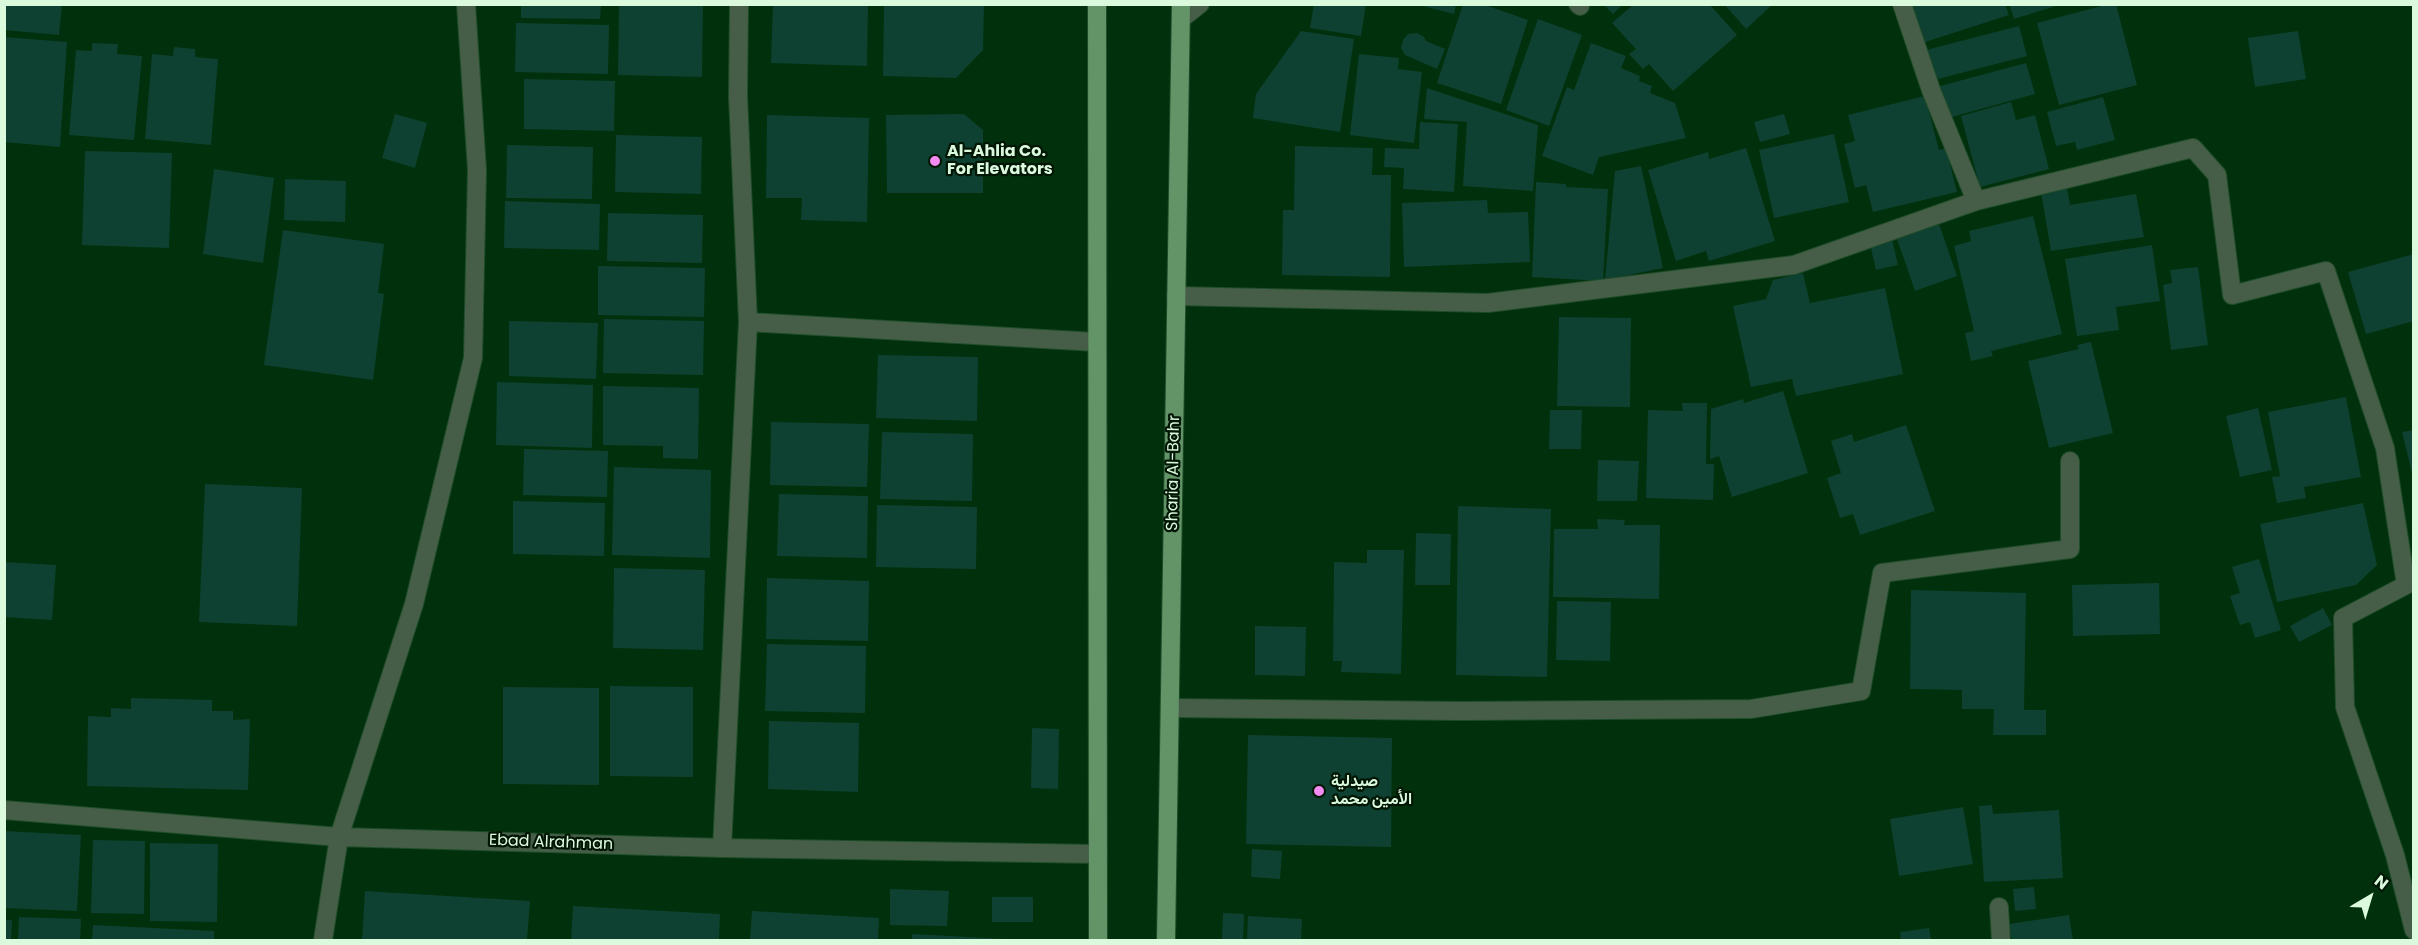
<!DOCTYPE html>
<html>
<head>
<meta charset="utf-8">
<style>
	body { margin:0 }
	#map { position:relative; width:2418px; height:945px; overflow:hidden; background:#00310c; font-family:Poppins,sans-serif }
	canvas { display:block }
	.frame { position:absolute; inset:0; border:6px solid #dbfadd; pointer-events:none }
	.north { position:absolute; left:2340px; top:867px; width:60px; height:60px; -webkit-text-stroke:4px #001503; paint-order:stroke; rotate:38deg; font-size:16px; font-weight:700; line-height:24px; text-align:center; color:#dbfadd }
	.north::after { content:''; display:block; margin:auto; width:21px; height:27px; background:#dbfadd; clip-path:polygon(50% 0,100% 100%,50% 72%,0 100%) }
</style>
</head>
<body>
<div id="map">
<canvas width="2418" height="945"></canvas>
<div class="frame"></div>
<div class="north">N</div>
</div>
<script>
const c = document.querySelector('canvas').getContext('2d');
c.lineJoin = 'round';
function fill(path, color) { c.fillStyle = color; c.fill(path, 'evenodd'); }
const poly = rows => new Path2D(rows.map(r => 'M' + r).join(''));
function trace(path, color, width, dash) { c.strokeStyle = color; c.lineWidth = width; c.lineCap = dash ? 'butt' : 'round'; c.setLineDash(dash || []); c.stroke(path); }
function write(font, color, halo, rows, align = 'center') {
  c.font = font + ' Poppins,Vazirmatn,sans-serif'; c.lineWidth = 4.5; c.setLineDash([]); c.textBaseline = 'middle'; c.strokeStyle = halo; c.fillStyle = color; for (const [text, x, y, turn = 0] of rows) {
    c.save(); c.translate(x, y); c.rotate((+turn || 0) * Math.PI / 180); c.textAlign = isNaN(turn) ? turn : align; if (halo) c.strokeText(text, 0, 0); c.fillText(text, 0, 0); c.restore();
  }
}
fill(poly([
	[4,4,62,4,59,35,4,30],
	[521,4,601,4,600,19,521,18],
	[619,4,703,4,702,77,618,75],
	[773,4,868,4,867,66,771,63],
	[884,4,984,4,983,50,956,78,883,76],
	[1314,4,1366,4,1361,36,1310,28],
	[1415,4,1456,4,1454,14],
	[1463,4,1482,4,1528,20,1501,104,1437,83],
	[1603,4,1623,4,1613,14],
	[1724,4,1773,4,1746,29],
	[1909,4,2005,4,2009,15,1922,43],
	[2009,4,2059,4,2059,5,2014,19],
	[2109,4,2116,4,2137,85,2059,105,2037,23],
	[1633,5,1710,5,1737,35,1673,91,1649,64,1643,69,1629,54,1636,49,1612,23],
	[1538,19,1582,35,1549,126,1506,110],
	[516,23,609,25,608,74,515,72],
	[2019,26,2027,56,1934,80,1926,50],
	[1301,31,1354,39,1340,132,1253,118,1256,94],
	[2298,31,2306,79,2255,87,2248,38],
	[1417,33,1424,37,1426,41,1445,49,1437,69,1405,55,1401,48,1403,40,1408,34],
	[4,37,67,42,60,147,4,142],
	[92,43,118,44,117,54,142,56,134,140,69,135,76,50,92,51],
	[1591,43,1626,56,1621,68,1640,76,1639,81,1652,86,1650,93,1675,103,1686,138,1599,157,1593,175,1542,156,1567,87,1574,90],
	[174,47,195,49,195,57,218,59,211,145,145,139,152,54,173,56],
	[1359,54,1399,58,1398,69,1422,72,1414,143,1350,135],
	[2026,63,2035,94,1948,118,1940,86],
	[524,79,615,81,614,131,524,129],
	[1427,88,1538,125,1533,191,1463,186,1467,122,1424,119],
	[1925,96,1939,150,1946,148,1957,192,1873,212,1866,185,1855,188,1844,144,1855,141,1848,115],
	[2103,97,2115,140,2077,150,2075,142,2056,146,2047,112],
	[2011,102,2016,120,2035,115,2049,169,1980,187,1961,116],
	[395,114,427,123,415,168,382,158],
	[964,114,983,130,983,193,887,193,886,115],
	[1784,114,1790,134,1760,142,1754,122],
	[767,115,869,118,867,222,801,220,802,198,766,198],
	[1420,122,1458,124,1454,192,1403,189,1404,168,1384,167,1385,148,1419,149],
	[1834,134,1849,202,1774,218,1759,150],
	[616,135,702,137,701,194,615,192],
	[507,145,593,147,592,199,506,198],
	[1295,146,1373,148,1372,175,1391,175,1390,277,1282,275,1283,210,1294,210],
	[1746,148,1775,241,1709,261,1706,251,1676,261,1648,170,1708,152,1709,159],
	[85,151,172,153,169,248,82,245],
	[1641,166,1663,268,1605,280,1615,171],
	[214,169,274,178,263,263,203,254],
	[285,179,346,181,345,222,284,220],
	[1536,182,1566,184,1566,187,1608,189,1603,281,1532,277],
	[2067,188,2070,205,2136,194,2144,237,2051,251,2041,192],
	[1487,200,1488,213,1528,212,1530,262,1404,267,1402,203],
	[505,201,600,204,599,250,504,248],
	[608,213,703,215,702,263,607,261],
	[2033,216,2062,334,1991,351,1993,356,1971,361,1965,333,1974,331,1954,246,1971,241,1969,231],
	[1939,224,1957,276,1915,291,1897,239],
	[283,230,384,244,378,293,384,294,373,380,264,365],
	[1892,239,1898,265,1876,270,1870,244],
	[2152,245,2160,301,2116,307,2119,330,2077,336,2065,259],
	[2414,254,2414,321,2366,334,2348,272],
	[598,266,705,268,704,317,598,315],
	[2198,267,2208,345,2171,350,2163,285,2172,283,2170,270],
	[1803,273,1810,303,1885,288,1903,374,1796,396,1792,379,1751,387,1733,306,1766,299,1773,280],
	[1559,317,1631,318,1630,407,1557,406],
	[604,319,704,321,703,375,603,373],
	[509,321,598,323,596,379,509,376],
	[2091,342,2113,433,2049,448,2028,361,2079,349,2077,345],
	[878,355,978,357,977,421,876,418],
	[497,382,593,385,592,448,496,445],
	[603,386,699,388,698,459,663,458,663,446,603,445],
	[1783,391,1808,473,1732,497,1719,456,1710,459,1711,409,1743,399,1744,403],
	[2346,397,2361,477,2304,487,2306,498,2277,503,2272,477,2280,476,2268,412],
	[1682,403,1707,403,1706,464,1714,464,1713,500,1646,498,1648,410,1683,411],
	[2258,408,2272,470,2240,477,2226,416],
	[1550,410,1582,410,1581,449,1549,449],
	[771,422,869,424,867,487,770,485],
	[1906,425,1935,511,1860,535,1853,514,1840,518,1827,478,1841,473,1831,441,1852,434,1854,442],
	[2414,430,2414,477,2413,477,2402,432],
	[882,432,973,434,972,501,880,499],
	[524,449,608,451,607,497,523,495],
	[1598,460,1639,461,1637,501,1597,501],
	[614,467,711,470,710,558,612,555],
	[205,484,302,488,297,626,199,622],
	[779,494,868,496,867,558,777,556],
	[513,501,605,503,604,556,513,554],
	[2363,503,2377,565,2356,585,2277,602,2260,524],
	[877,505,977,507,976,569,876,567],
	[1458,506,1551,509,1547,677,1456,675],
	[1597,519,1625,520,1624,525,1660,525,1659,599,1553,597,1554,529,1598,529],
	[1416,533,1451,534,1450,585,1415,585],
	[1367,550,1404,550,1401,674,1341,672,1342,661,1333,661,1334,562,1367,563],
	[2259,559,2281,630,2255,638,2250,622,2240,625,2230,596,2240,593,2232,567],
	[4,562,56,565,52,620,4,617],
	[614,568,705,570,703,650,613,648],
	[767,578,869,581,868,641,766,639],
	[2159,583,2160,634,2073,636,2072,585],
	[1911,590,2026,593,2024,710,2046,710,2046,735,1993,735,1994,709,1962,709,1962,690,1910,689],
	[1557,601,1611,602,1610,661,1556,660],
	[2323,608,2332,625,2299,642,2290,626],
	[1255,626,1306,627,1305,676,1255,675],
	[767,644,866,646,865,713,765,711],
	[610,686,693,687,693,777,610,776],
	[503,687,599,688,599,785,503,784],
	[131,698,212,700,212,711,233,711,233,720,250,719,248,790,87,786,88,716,111,717,111,708,131,709],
	[769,721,859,723,858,792,768,789],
	[1032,728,1059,729,1058,789,1031,788],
	[1248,735,1392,738,1391,847,1246,844],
	[1992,805,1993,814,2059,810,2063,878,1984,882,1979,806],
	[1963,807,1973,864,1899,876,1890,819],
	[4,831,81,835,77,911,4,908],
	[93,840,145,841,144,914,91,913],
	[150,843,218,844,217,922,150,921],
	[1252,849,1282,851,1280,879,1251,877],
	[2034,887,2036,909,2015,911,2013,889],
	[890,889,949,891,947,926,890,925],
	[365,891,530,901,527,940,362,940],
	[992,897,1033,897,1033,922,992,922],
	[573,906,720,914,719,940,571,940],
	[752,911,879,918,878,940,750,940],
	[1223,913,1244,914,1243,940,1222,940],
	[2069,915,2073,940,2012,940,2009,924],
	[1248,916,1302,919,1301,940,1247,940],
	[19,917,81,919,80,940,18,940],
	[5,920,12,920,11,940,5,940],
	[93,925,214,931,214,940,92,940],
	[1929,928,1931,940,1901,940,1900,932],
	[912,934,1006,939,1006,940,912,940]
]), '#0e4131');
const minor = poly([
	[1578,4,1580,6],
	[1902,4,1931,90,1976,201],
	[1181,19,1200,4],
	[1176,296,1488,303,1794,265,1976,201,2193,148,2217,175,2232,295,2326,271,2385,448,2406,585,2343,618,2345,707,2395,855,2414,930],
	[748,322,1096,342],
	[1170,708,1460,711,1751,709,1861,691,1882,573,2070,549,2070,461],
	[4,810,339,837,722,848,1098,854],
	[722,848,748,322,738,96,739,4],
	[1999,907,2001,940],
	[323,940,339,837,414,604,473,358,477,170,466,4]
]);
const major = poly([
	[1097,4,1098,940],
	[1166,940,1181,4]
]);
trace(minor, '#1f4d29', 20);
trace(major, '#1f4d29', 20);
trace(minor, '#465e48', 18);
trace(major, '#629468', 18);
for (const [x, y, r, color] of [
	[935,161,6,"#f38af2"],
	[1319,791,6,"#f38af2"]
]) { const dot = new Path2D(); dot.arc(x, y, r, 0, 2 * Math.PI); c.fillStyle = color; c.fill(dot); trace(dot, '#001503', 2); }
write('bold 16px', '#dbfadd', '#001503', [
	["Al-Ahlia Co.",947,152],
	["For Elevators",947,170],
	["صيدلية",1331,782],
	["الأمين محمد",1331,800]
], 'left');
write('16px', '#dbfadd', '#001503', [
	["Sharia Al-Bahr",1174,473,-89],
	["Ebad Alrahman",551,843,2]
]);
</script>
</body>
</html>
